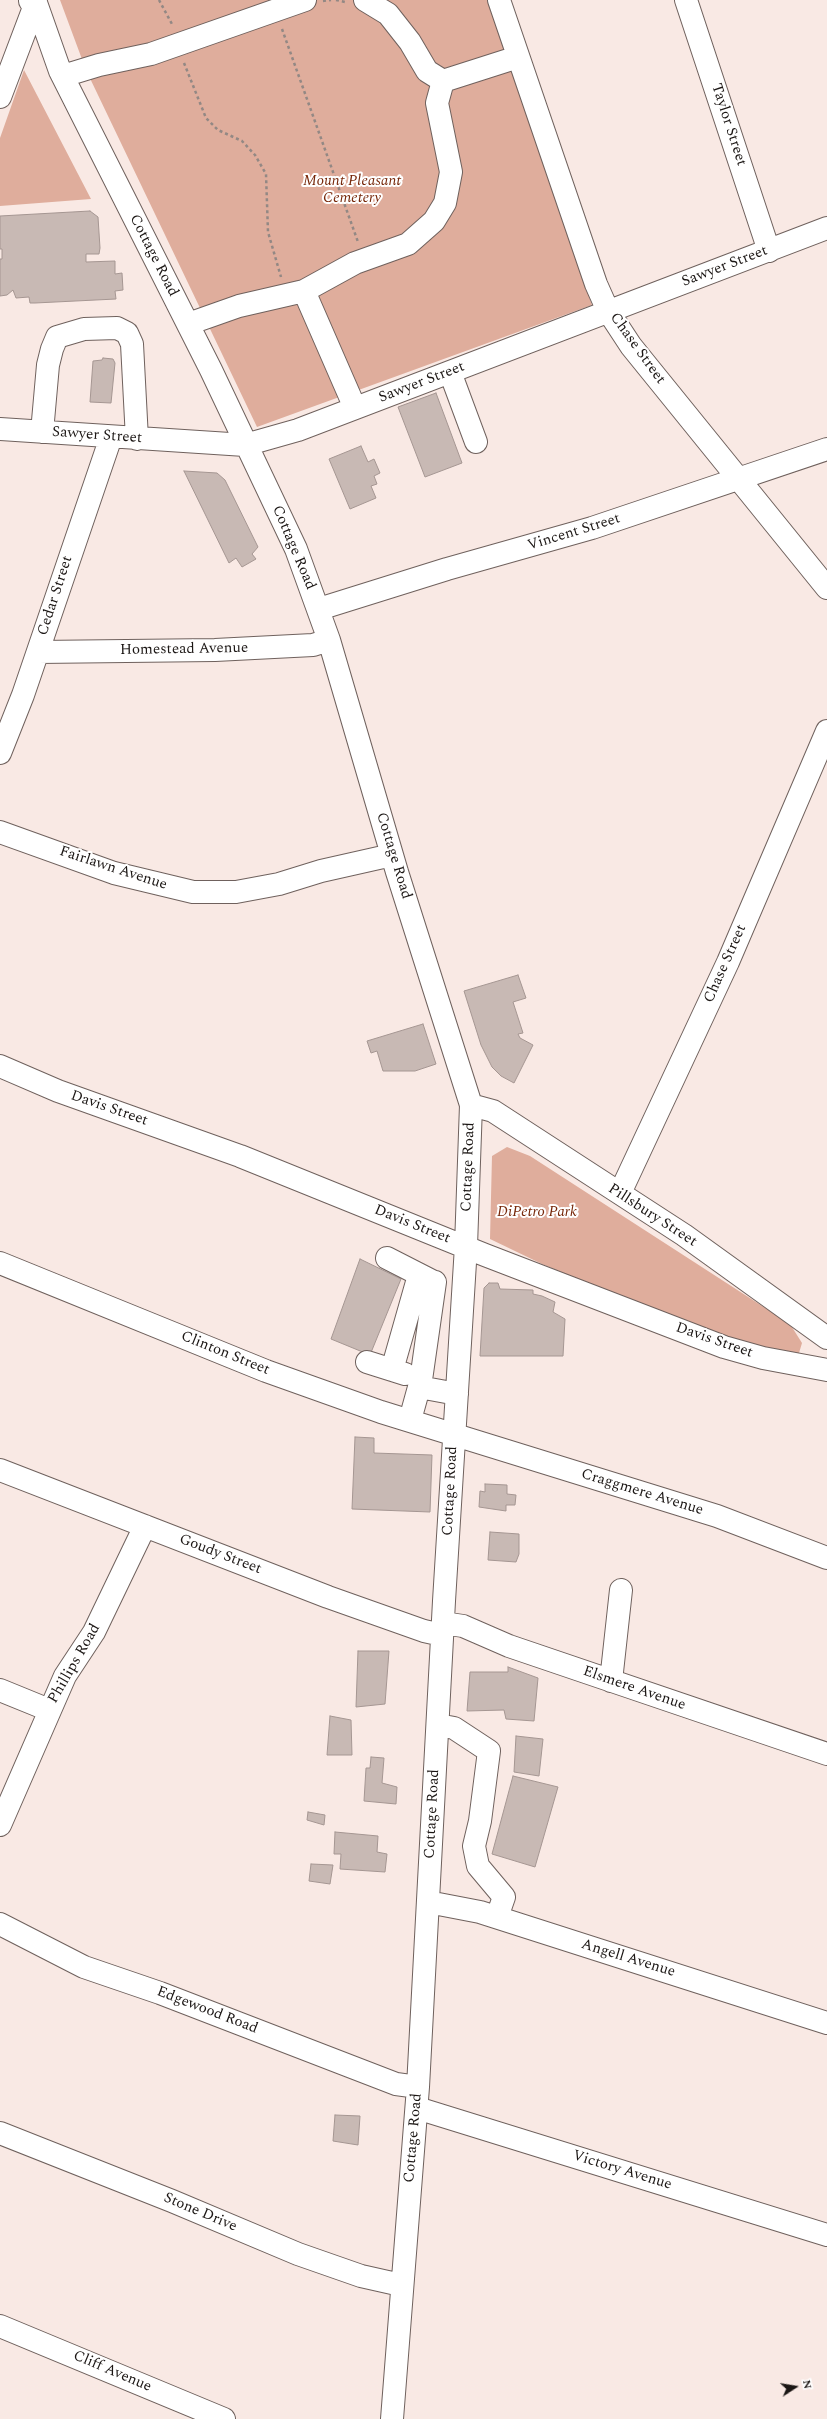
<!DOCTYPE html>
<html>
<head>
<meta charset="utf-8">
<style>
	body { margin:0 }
	#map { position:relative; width:827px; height:2419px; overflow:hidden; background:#f9e9e4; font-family:Spectral,serif }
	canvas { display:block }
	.north { position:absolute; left:775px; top:2367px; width:40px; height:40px; -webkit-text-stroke:3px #fff; paint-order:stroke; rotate:78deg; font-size:11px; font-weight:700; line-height:16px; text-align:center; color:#1b1614 }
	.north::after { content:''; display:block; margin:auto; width:14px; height:18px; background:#1b1614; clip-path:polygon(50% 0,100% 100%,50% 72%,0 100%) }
</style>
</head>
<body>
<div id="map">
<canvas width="827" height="2419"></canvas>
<div class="north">N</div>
</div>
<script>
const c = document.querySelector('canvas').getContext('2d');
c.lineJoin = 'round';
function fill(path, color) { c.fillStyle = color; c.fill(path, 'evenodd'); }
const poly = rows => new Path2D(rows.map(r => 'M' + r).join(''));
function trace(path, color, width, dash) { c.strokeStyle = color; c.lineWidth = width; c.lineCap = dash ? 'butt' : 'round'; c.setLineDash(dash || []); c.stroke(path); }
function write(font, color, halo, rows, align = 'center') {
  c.font = font + ' Spectral,serif'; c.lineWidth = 4; c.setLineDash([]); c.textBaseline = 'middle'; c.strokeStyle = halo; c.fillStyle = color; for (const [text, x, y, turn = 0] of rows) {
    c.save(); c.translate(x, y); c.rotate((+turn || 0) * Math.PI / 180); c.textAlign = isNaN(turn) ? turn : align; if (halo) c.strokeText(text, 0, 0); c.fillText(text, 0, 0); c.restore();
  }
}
fill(poly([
	[60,0,487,0,592,305,257,427,86,70],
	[24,70,91,199,0,206,0,138],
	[507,1147,530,1156,790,1324,802,1343,799,1353,780,1354,721,1339,542,1264,490,1239,492,1156]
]), '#dfad9c');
const building = poly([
	[90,211,98,217,100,248,99,254,86,254,86,262,115,261,115,274,122,273,123,290,115,291,116,299,35,303,30,303,29,297,16,298,13,290,7,295,0,296,0,259,2,259,2,249,0,249,0,216,90,211],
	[103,358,113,359,115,363,111,403,90,402,93,361,102,360,103,358],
	[436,393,462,463,425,477,398,407,436,393],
	[361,446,368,462,374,459,380,473,374,476,377,484,371,486,376,498,350,509,329,459,361,446],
	[184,471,217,473,225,480,258,547,252,554,256,559,242,567,236,558,229,563,184,471],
	[518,975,526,998,513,1002,523,1033,518,1034,520,1038,533,1045,514,1083,501,1076,492,1067,481,1045,464,991,518,975],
	[423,1024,436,1064,415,1071,383,1071,377,1051,371,1053,367,1041,423,1024],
	[360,1259,401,1279,370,1355,331,1339,360,1259],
	[489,1283,498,1283,500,1289,533,1290,533,1294,542,1296,555,1302,553,1312,565,1319,563,1356,480,1356,484,1288,489,1283],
	[355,1437,374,1438,374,1453,432,1455,430,1512,352,1509,355,1437],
	[485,1484,507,1485,507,1494,516,1495,515,1505,506,1505,506,1511,479,1507,480,1491,485,1492,485,1484],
	[490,1532,519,1534,519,1554,516,1562,488,1560,490,1532],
	[358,1651,389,1651,385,1704,356,1707,358,1651],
	[508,1667,538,1678,534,1721,506,1719,504,1710,467,1711,470,1672,508,1672,508,1667],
	[330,1716,351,1720,352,1755,327,1755,330,1716],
	[516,1736,543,1739,539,1776,514,1772,516,1736],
	[371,1757,384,1758,382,1783,397,1787,396,1804,364,1801,366,1768,370,1768,371,1757],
	[513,1776,558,1787,535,1867,492,1854,513,1776],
	[308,1812,325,1815,324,1825,307,1820,308,1812],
	[335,1832,378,1836,377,1852,387,1854,385,1872,340,1869,341,1854,334,1854,335,1832],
	[311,1864,333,1865,330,1884,309,1881,311,1864],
	[335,2115,360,2116,358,2145,333,2141,335,2115]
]);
fill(building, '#c8b9b4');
trace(building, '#a59692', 1);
const minor = poly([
	[35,0,60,71,211,370,296,549,329,640,397,872,471,1105,466,1246,444,1601,418,2087,392,2419],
	[365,0,388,14,410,42,427,71,443,81,518,57],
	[499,0,596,284,608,311,631,346,827,588],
	[686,0,769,251],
	[63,76,99,65,151,54,305,0],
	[0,97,36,2,30,1],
	[188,324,239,306,304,291],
	[450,372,476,442],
	[355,408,304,291,355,263,408,244,434,221,445,203,451,172,437,103,443,81],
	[0,429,245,445,298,430,827,228],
	[42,432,48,365,52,349,57,337,84,329,117,328,127,333,132,344,137,439],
	[319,609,447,569,592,528,827,449],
	[38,652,215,650,313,645,329,640],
	[0,753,23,695,111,437],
	[0,832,114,873,193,892,236,892,279,884,321,871,392,855],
	[0,1066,58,1091,240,1156,485,1255,724,1347,763,1358,827,1370],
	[471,1105,493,1111,684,1235,827,1338],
	[620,1193,728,962,827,731],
	[387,1258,432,1281],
	[0,1263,266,1371,381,1412,717,1516,827,1558],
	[367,1362,405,1374],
	[392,1370,419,1275],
	[419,1387,457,1394],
	[410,1420,421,1380,435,1282],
	[0,1470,328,1597,424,1631,442,1635],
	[443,1623,463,1626,509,1646,827,1754],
	[611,1681,621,1590],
	[0,1690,49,1710],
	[438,1725,454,1728,489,1751,480,1821,474,1846,478,1866,504,1897,497,1917],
	[0,1825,65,1676,94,1632,145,1526],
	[428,1902,480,1912,827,2023],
	[0,1924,84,1967,160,1993,396,2084,418,2087],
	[417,2108,827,2235],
	[0,2133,172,2201,298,2254,361,2276,401,2285],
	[0,2326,224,2419]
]);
trace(minor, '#6f615d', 24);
trace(poly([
	[159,0,173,26],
	[336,0,345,2],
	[323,1,331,0],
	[282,29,358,242],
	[184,63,206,118,218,130,242,141,255,155,266,174,268,232,281,277]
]), '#938884', 2.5, [3, 3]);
trace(minor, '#fff', 22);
write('15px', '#1b1614', '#fff', [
	["Taylor Street",728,125,72],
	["Cottage Road",153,256,63],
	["Sawyer Street",725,267,-21],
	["Chase Street",637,349,54],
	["Sawyer Street",422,383,-21],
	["Sawyer Street",97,436,4],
	["Vincent Street",574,533,-17],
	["Cottage Road",293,548,67],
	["Cedar Street",56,596,-72],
	["Homestead Avenue",184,650,-1],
	["Cottage Road",393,856,73],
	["Fairlawn Avenue",113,869,18],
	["Chase Street",726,964,-66],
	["Davis Street",109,1109,19],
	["Cottage Road",469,1167,-88],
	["Pillsbury Street",652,1216,33],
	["Davis Street",412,1225,22],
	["Davis Street",714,1341,19],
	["Clinton Street",225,1354,22],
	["Cottage Road",451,1491,-87],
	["Craggmere Avenue",642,1493,17],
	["Goudy Street",220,1555,21],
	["Phillips Road",75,1664,-60],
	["Elsmere Avenue",634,1689,19],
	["Cottage Road",433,1814,-87],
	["Angell Avenue",628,1959,17],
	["Edgewood Road",207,2011,21],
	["Cottage Road",414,2138,-85],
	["Victory Avenue",622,2171,17],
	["Stone Drive",200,2213,23],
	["Cliff Avenue",112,2372,23]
]);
write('italic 15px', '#762709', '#fff', [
	["Mount Pleasant",352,182],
	["Cemetery",352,199],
	["DiPetro Park",537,1213]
]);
</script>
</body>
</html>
